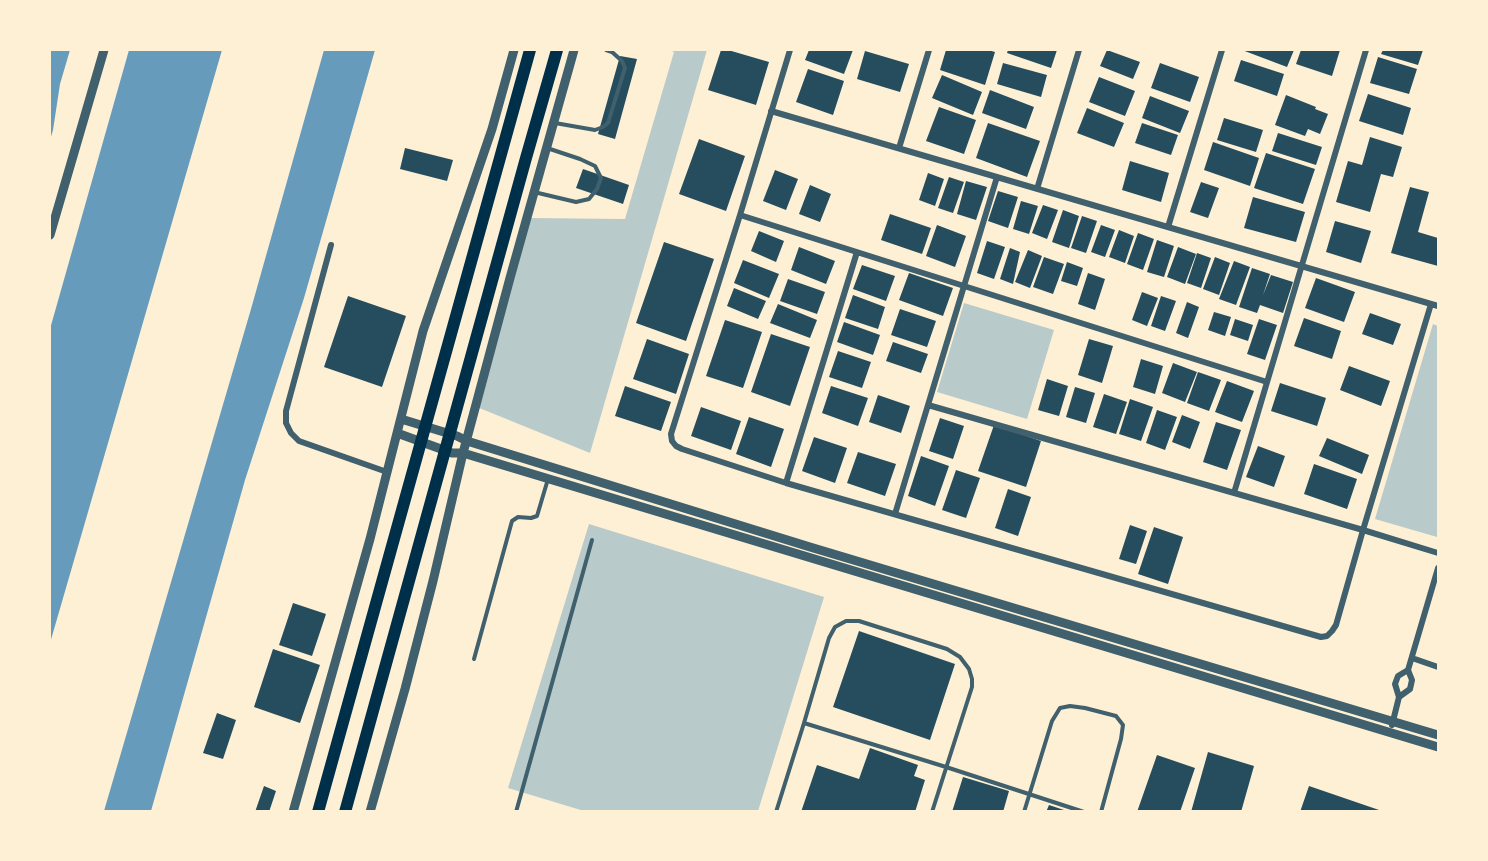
<!DOCTYPE html>
<html>
<head>
<meta charset="utf-8">
<style>
	body { margin:0 }
	#map { position:relative; width:1488px; height:861px; overflow:hidden; background:#fdf0d5; font-family:"Varela Round",sans-serif }
	canvas { display:block }
	.frame { position:absolute; inset:0; border:51px solid #fdf0d5; pointer-events:none }
</style>
</head>
<body>
<div id="map">
<canvas width="1488" height="861"></canvas>
<div class="frame"></div>
</div>
<script>
const c = document.querySelector('canvas').getContext('2d');
c.lineJoin = 'round';
function fill(path, color) { c.fillStyle = color; c.fill(path, 'evenodd'); }
const poly = rows => new Path2D(rows.map(r => 'M' + r).join(''));
function trace(path, color, width, dash) { c.strokeStyle = color; c.lineWidth = width; c.lineCap = dash ? 'butt' : 'round'; c.setLineDash(dash || []); c.stroke(path); }
fill(poly([
	[669,50,707,50,590,453,472,405,528,218,625,219,674,52],
	[964,303,1054,330,1027,419,937,392],
	[1433,324,1438,326,1438,531,1437,537,1375,519],
	[589,524,824,597,758,811,584,811,508,788]
]), '#b9caca');
fill(poly([
	[50,50,70,50,60,84,53,130,50,140],
	[129,50,222,50,50,643,50,329],
	[324,50,375,50,304,298,245,480,151,811,104,811,251,309]
]), '#669bbc');
fill(poly([
	[721,50,728,50,769,62,756,105,708,90],
	[809,50,853,50,844,74,805,60],
	[946,50,988,50,995,52,985,85,940,70],
	[1008,50,1057,50,1051,68,1007,53],
	[1107,50,1140,62,1133,79,1100,66],
	[1242,50,1294,50,1287,67],
	[1301,50,1340,50,1332,76,1296,64],
	[1383,50,1423,50,1418,65,1381,54],
	[865,51,909,64,900,92,857,79],
	[620,56,637,59,615,139,598,134],
	[1378,57,1417,69,1409,94,1370,83],
	[1241,60,1284,74,1277,96,1234,81],
	[1003,63,1047,75,1041,97,997,84],
	[1160,63,1199,77,1190,102,1151,88],
	[808,69,844,81,833,115,796,102],
	[942,75,982,92,973,115,932,98],
	[1099,77,1135,91,1125,116,1089,102],
	[990,90,1034,107,1026,129,982,113],
	[1368,94,1411,108,1403,135,1359,121],
	[1286,95,1316,107,1315,109,1328,114,1320,134,1308,129,1305,136,1275,125],
	[1150,96,1189,111,1180,133,1142,118],
	[939,107,976,120,964,154,926,141],
	[1087,108,1124,123,1114,147,1077,133],
	[1224,118,1263,130,1256,152,1217,140],
	[988,123,1040,141,1027,177,976,158],
	[1142,123,1178,135,1171,155,1135,143],
	[1278,133,1322,147,1316,165,1272,151],
	[1370,137,1402,147,1393,177,1381,174,1370,212,1336,202,1348,161,1362,165],
	[699,139,745,156,726,211,679,194],
	[1213,142,1259,158,1250,186,1204,170],
	[405,148,453,160,447,181,400,169],
	[1266,153,1315,169,1303,204,1254,188],
	[1130,161,1169,173,1161,202,1122,190],
	[583,169,629,185,623,204,576,188],
	[775,170,798,179,786,210,763,201],
	[928,173,944,179,935,206,919,200],
	[949,177,964,182,953,213,938,208],
	[966,181,987,187,976,220,957,214],
	[1201,182,1219,188,1208,218,1190,212],
	[810,185,831,194,820,222,799,214],
	[1410,187,1429,192,1418,232,1438,238,1438,266,1391,253],
	[998,191,1018,197,1008,228,988,221],
	[1253,197,1305,212,1296,242,1244,228],
	[1021,201,1038,206,1029,234,1013,229],
	[1043,205,1058,210,1047,239,1032,233],
	[1063,210,1079,216,1069,248,1052,242],
	[890,214,931,228,922,254,881,240],
	[1082,216,1097,221,1086,253,1071,248],
	[1335,221,1371,231,1361,263,1326,252],
	[937,225,966,236,955,267,926,256],
	[1101,225,1115,230,1105,257,1091,252],
	[1119,230,1134,236,1125,263,1109,257],
	[759,231,784,241,776,262,751,251],
	[1138,233,1154,239,1143,270,1127,264],
	[1157,240,1174,246,1164,277,1147,272],
	[987,241,1005,247,994,279,977,273],
	[664,242,714,259,686,341,636,323],
	[799,247,835,261,826,284,791,270],
	[1178,247,1196,254,1185,284,1167,277],
	[1010,248,1020,252,1013,284,1000,279],
	[1028,250,1042,256,1030,288,1015,282],
	[1197,253,1211,258,1201,288,1187,283],
	[1044,257,1064,264,1053,294,1033,287],
	[1215,257,1230,263,1219,295,1203,289],
	[743,260,779,274,769,298,734,283],
	[1234,261,1250,267,1236,305,1219,299],
	[1067,262,1083,268,1077,286,1061,281],
	[862,265,895,276,886,301,853,289],
	[1252,268,1270,274,1263,295,1271,275,1293,282,1283,313,1260,305,1257,313,1239,307],
	[909,273,953,288,943,316,899,300],
	[1088,273,1105,279,1095,310,1078,304],
	[1316,278,1355,292,1344,322,1305,308],
	[788,279,825,292,817,314,780,301],
	[734,288,766,301,758,319,727,306],
	[1142,292,1158,298,1147,326,1132,320],
	[853,295,885,307,878,329,845,318],
	[348,296,406,316,382,387,324,367],
	[1161,296,1176,301,1165,331,1151,326],
	[1187,302,1199,307,1188,338,1176,333],
	[778,304,817,320,810,338,770,323],
	[900,309,936,321,927,347,891,335],
	[1214,312,1231,317,1225,336,1208,330],
	[1370,313,1401,324,1393,345,1362,334],
	[1304,318,1341,331,1332,359,1294,346],
	[1235,319,1253,325,1248,341,1230,335],
	[1259,319,1277,325,1265,360,1247,354],
	[725,320,762,332,743,388,706,376],
	[844,322,880,335,873,355,837,342],
	[771,334,810,347,790,406,751,392],
	[647,339,689,354,676,394,633,379],
	[1089,339,1113,346,1102,383,1078,375],
	[893,342,928,354,921,373,886,361],
	[838,351,871,362,862,388,829,377],
	[1141,359,1163,366,1155,394,1133,387],
	[1173,363,1197,372,1185,402,1162,393],
	[1349,366,1390,381,1381,406,1340,390],
	[1198,372,1221,380,1209,411,1187,403],
	[1047,379,1068,386,1059,416,1038,410],
	[1227,381,1254,391,1242,422,1215,412],
	[1280,383,1326,398,1317,426,1271,411],
	[625,386,671,402,661,431,615,416],
	[831,386,868,398,858,426,822,413],
	[1075,387,1095,393,1086,423,1066,417],
	[1104,394,1127,402,1116,434,1093,427],
	[878,395,910,406,901,433,869,422],
	[1130,399,1153,407,1141,441,1119,434],
	[701,407,741,421,731,450,691,436],
	[1157,410,1177,417,1165,450,1146,443],
	[1182,415,1200,422,1190,449,1172,442],
	[749,417,784,429,771,467,736,454],
	[940,418,964,426,953,459,929,451],
	[1216,422,1241,430,1227,470,1203,462],
	[994,425,1041,441,1026,487,978,471],
	[814,437,847,448,835,483,802,471],
	[1327,438,1369,455,1362,474,1319,456],
	[1258,446,1285,456,1274,487,1246,477],
	[858,452,896,464,885,496,847,483],
	[921,456,949,466,935,506,908,496],
	[1314,464,1357,479,1347,509,1304,494],
	[956,470,980,478,966,518,942,510],
	[1008,489,1031,497,1018,536,995,528],
	[1130,525,1147,531,1136,564,1119,559],
	[1154,527,1183,537,1168,584,1138,574],
	[293,603,326,614,312,656,279,645],
	[859,631,955,664,930,740,833,707],
	[273,649,320,665,300,723,254,707],
	[217,713,236,720,223,759,203,753],
	[870,748,918,765,914,776,925,780,915,812,801,812,817,765,859,779],
	[1208,752,1254,766,1241,812,1191,812],
	[1157,755,1195,768,1180,812,1137,812],
	[963,777,1009,791,1003,812,952,812],
	[264,786,276,791,269,812,255,812],
	[1309,786,1382,811,1382,812,1300,812],
	[1049,805,1067,811,1067,812,1046,812]
]), '#264d5e');
trace(poly([
	[555,123,595,130,603,127,608,123,625,68,622,61,612,52,606,50],
	[534,192,576,202,589,199,597,189,601,178,595,166,580,159,547,148],
	[474,659,512,521,518,517,531,518,537,516,548,479],
	[804,723,829,638,835,627,846,621,859,621,947,649,960,657,969,669,972,679,972,687,932,812],
	[516,812,592,540],
	[776,812,804,723,946,767,1084,812],
	[1024,812,1052,721,1060,708,1070,706,1085,708,1116,716,1123,725,1121,739,1101,812]
]), '#3f606c', 4);
trace(poly([
	[790,50,740,215,671,434,672,441,676,446,682,449,786,483,1321,637,1327,636,1332,631,1336,625,1363,530,1431,304],
	[771,111,1438,306],
	[899,148,929,50],
	[1037,189,1079,50],
	[740,215,1267,382],
	[1168,227,1222,50],
	[331,245,286,411,286,423,291,433,299,441,387,472],
	[928,405,1363,530,1438,553],
	[786,483,857,252],
	[1234,493,1366,50],
	[895,514,997,177],
	[1412,658,1438,667],
	[1399,697,1410,689,1412,680,1408,670,1438,568],
	[1392,725,1399,697,1395,684,1398,676,1408,670]
]), '#3f606c', 6);
trace(poly([
	[50,235,104,50],
	[401,419,457,436,467,441,810,547,1438,735],
	[397,433,452,453,463,453,1438,747],
	[293,812,370,539,423,331,492,129,514,50],
	[370,812,405,689,433,581,463,453,510,278,574,50]
]), '#3f606c', 9);
trace(poly([
	[318,812,530,50],
	[345,812,526,158,557,50]
]), '#003049', 12);
</script>
</body>
</html>
